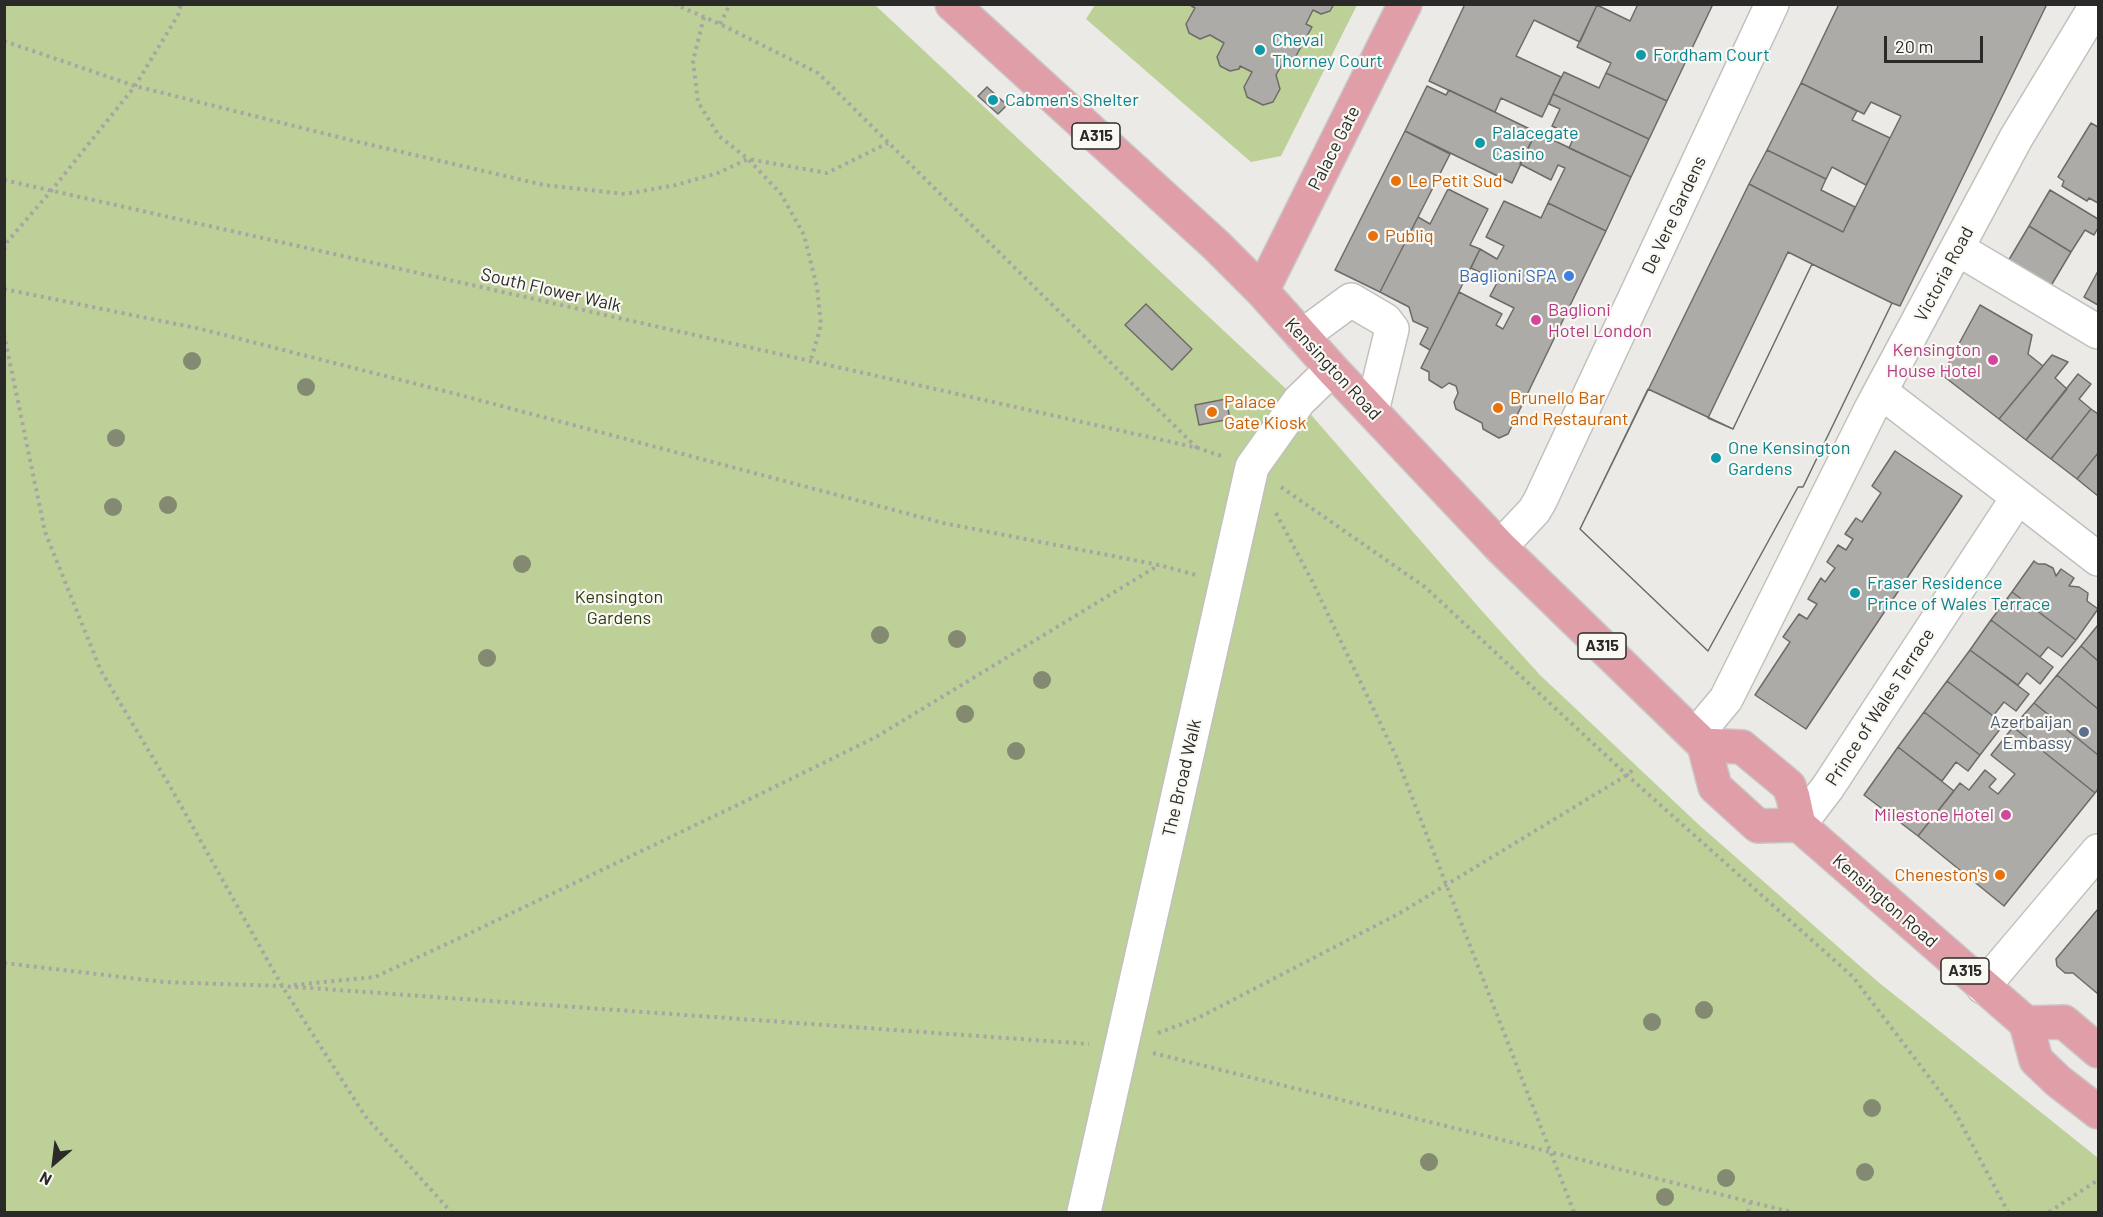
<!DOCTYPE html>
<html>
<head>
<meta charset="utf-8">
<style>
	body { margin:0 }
	#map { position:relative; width:2103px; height:1217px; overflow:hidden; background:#ebeae6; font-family:Barlow,sans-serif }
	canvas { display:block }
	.frame { position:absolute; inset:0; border:6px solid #2a2a28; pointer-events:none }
	.north { position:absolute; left:24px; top:1133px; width:60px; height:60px; -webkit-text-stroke:4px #f9f8f3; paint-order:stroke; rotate:208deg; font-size:16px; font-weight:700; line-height:24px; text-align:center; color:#2a2a28 }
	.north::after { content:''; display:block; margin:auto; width:21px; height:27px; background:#2a2a28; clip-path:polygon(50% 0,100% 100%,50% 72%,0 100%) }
	.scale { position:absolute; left:1884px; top:36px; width:99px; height:27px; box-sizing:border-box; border:3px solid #2a2a28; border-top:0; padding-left:8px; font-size:18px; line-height:21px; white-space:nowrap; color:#2a2a28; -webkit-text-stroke:4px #f9f8f3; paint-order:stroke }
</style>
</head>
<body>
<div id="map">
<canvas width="2103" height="1217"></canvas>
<div class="frame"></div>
<div class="north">N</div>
<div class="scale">20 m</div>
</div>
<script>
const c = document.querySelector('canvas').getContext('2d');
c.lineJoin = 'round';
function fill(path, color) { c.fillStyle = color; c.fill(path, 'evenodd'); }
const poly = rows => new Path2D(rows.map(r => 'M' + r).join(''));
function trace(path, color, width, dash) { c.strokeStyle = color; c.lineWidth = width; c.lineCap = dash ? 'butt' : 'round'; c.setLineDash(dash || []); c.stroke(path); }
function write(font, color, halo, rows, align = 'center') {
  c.font = font + ' Barlow,sans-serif'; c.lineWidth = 4.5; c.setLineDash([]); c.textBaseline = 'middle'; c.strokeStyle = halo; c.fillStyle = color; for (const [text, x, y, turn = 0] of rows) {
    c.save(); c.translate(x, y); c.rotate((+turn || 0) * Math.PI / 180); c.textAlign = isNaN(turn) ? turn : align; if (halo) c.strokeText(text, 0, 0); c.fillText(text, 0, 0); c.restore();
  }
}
fill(poly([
	[5,4,875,5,1299,401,1482,611,1540,675,1698,824,1877,981,2098,1158,2098,1212,5,1212],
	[1095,5,1188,5,1195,8,1186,24,1189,33,1200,39,1210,35,1224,43,1217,57,1220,66,1230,71,1239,69,1240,66,1252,72,1244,87,1247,97,1263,105,1273,102,1280,89,1276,75,1284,61,1292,64,1312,27,1306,24,1313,10,1321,14,1330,11,1334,5,1357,5,1281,156,1251,162,1086,19]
]), '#bdd097');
const building = poly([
	[1188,4,1334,4,1330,11,1321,14,1313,10,1306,24,1312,27,1291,65,1284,61,1276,75,1280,89,1273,102,1263,105,1247,97,1244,87,1252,72,1240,66,1239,69,1230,71,1220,66,1217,57,1224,43,1210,35,1200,39,1189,33,1186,24,1195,8,1188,4],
	[1465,4,1597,5,1580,42,1534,20,1516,56,1561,77,1542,117,1501,98,1495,112,1429,81,1465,4],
	[1638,4,1713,4,1667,101,1606,73,1611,63,1577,47,1597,5,1630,21,1638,4],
	[1839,4,2047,4,1900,306,1892,303,1803,487,1798,487,1708,651,1580,529,1749,184,1843,232,1901,116,1871,102,1864,114,1801,83,1839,4],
	[1788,252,1812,264,1733,429,1708,418,1788,252],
	[1564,72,1599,88,1606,73,1667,101,1649,139,1553,94,1564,72],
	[1801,83,1857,111,1852,120,1890,138,1866,185,1832,167,1826,179,1767,150,1801,83],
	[1427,86,1446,95,1449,90,1536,132,1512,183,1405,131,1427,86],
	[987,87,1007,105,998,114,978,96,987,87],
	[1553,94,1649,139,1631,177,1569,148,1574,137,1552,126,1560,109,1549,104,1553,94],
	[2091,123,2098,127,2098,203,2089,198,2087,201,2062,186,2064,181,2058,177,2091,123],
	[1405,131,1450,154,1380,292,1335,270,1405,131],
	[1536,132,1631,177,1606,231,1548,203,1565,168,1558,165,1551,180,1520,164,1536,132],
	[1767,150,1826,179,1821,190,1855,207,1843,232,1749,184,1767,150],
	[1448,189,1488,209,1470,245,1480,249,1430,350,1420,344,1428,328,1413,321,1409,307,1380,292,1418,217,1430,224,1448,189],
	[2050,190,2098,219,2098,228,2094,235,2085,230,2071,252,2029,226,2050,190],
	[1504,201,1541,218,1548,203,1606,231,1508,434,1499,438,1483,429,1482,423,1456,409,1454,402,1458,393,1456,386,1449,383,1442,388,1429,380,1429,372,1421,368,1459,292,1502,314,1496,325,1503,329,1514,308,1490,296,1498,281,1471,268,1480,249,1497,259,1504,246,1486,237,1504,201],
	[2029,226,2071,252,2049,289,2007,263,2029,226],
	[1812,264,1892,303,1803,487,1798,487,1708,651,1580,529,1648,389,1733,429,1812,264],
	[2098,271,2098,305,2084,297,2098,271],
	[1146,304,1192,349,1172,370,1125,325,1146,304],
	[1980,305,2032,335,2028,354,2043,366,1999,419,1942,375,1980,305],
	[2052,355,2068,362,2055,378,2067,389,2026,440,1999,419,2052,355],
	[2078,374,2091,384,2079,399,2091,409,2051,459,2026,440,2078,374],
	[1226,399,1230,419,1199,425,1195,405,1226,399],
	[2091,409,2098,414,2098,453,2077,479,2051,459,2091,409],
	[1895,451,1962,496,1806,729,1755,695,1790,642,1783,637,1799,614,1807,619,1817,604,1808,599,1821,578,1825,582,1835,568,1827,562,1838,545,1846,550,1853,539,1845,534,1856,518,1862,522,1881,493,1872,486,1895,451],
	[2098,453,2098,496,2077,479,2098,453],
	[2034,561,2038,564,2045,564,2053,568,2056,576,2061,569,2074,578,2069,586,2079,587,2088,593,2087,601,2098,609,2076,640,2012,592,2034,561],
	[2012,592,2076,640,2062,657,2048,647,2040,657,1991,620,2012,592],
	[1991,620,2053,667,2040,684,2027,673,2018,685,1970,650,1991,620],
	[2098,625,2098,661,2081,646,2098,625],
	[2081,646,2098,661,2098,709,2057,675,2081,646],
	[1970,650,2029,694,2016,711,2004,702,1993,716,1947,681,1970,650],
	[2057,675,2098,709,2098,755,2034,703,2057,675],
	[1947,681,2004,724,1980,755,1924,712,1947,681],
	[2034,703,2098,755,2098,789,2095,793,2013,727,2034,703],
	[1924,712,1980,755,1968,771,1956,762,1942,781,1898,747,1924,712],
	[2013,727,2095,793,2004,906,1918,836,1960,783,1969,790,1985,770,1996,779,1989,787,1998,794,2015,774,1991,755,2013,727],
	[1898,747,1954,791,1918,836,1864,795,1898,747],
	[2098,909,2098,994,2073,973,2065,973,2057,966,2056,959,2098,909]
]);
fill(building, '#adaba7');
trace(building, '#6d6b68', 1.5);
const minor = poly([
	[1958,249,2098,332],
	[1302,336,1351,300,1385,320,1392,329,1372,411],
	[2018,497,2098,559],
	[1500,547,1534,511,1540,501,1772,4],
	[1695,736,1726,699,1872,407,2016,138,2097,4],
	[1799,825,1828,787,2018,497,1881,392],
	[1983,987,2098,851],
	[1084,1212,1252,467,1299,401,1332,369]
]);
const major = poly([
	[952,4,1217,246,1262,291,1332,369,1500,547,1704,745,1715,787,1758,826,1799,825],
	[1262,291,1405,4],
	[1704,745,1742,747,1789,786,1793,797,1799,825,2026,1023,2036,1060,2058,1081,2098,1112],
	[2026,1023,2064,1022,2098,1051]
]);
trace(minor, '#c1c0bc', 36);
trace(major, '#c8c8c7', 36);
trace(poly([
	[674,4,720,24,818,73,1197,448],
	[704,17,693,61,698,102,719,136,748,159,781,194,804,235,817,287,821,325,810,363],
	[720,24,730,4],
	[4,41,135,86,350,140,544,185,625,194,676,185,718,173,748,159,827,173,888,143],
	[4,180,1198,448,1221,456],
	[4,250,7,242,51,191,135,86,178,15,181,4],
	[4,289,201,329,456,394,943,523,1159,565,1196,575],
	[4,334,45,532,101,671,171,788,282,986,365,1116,451,1212],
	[1281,487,1425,587,1627,775,1853,977,1954,1110,2008,1212],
	[1276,513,1312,581,1396,756,1574,1212],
	[4,963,164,982,282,986,1089,1044],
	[294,985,375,977,464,936,752,798,876,737,1159,565],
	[1158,1033,1198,1018,1400,913,1627,775,1634,769],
	[1153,1053,1791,1212],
	[1748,1212,1750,1203],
	[2049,1212,2098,1180]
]), '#a7a6a3', 4, [3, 4.5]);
trace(minor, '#fff', 33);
trace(major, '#e09ea9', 33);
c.fillStyle = '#848a71';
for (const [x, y] of [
	[192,361],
	[306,387],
	[116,438],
	[168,505],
	[113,507],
	[522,564],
	[880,635],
	[957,639],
	[487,658],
	[1042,680],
	[965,714],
	[1016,751],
	[1704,1010],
	[1652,1022],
	[1872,1108],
	[1429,1162],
	[1865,1172],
	[1726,1178],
	[1665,1197]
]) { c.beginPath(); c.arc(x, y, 9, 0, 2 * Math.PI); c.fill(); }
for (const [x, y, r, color] of [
	[1260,50,6,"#0f9aa8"],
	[1641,55,6,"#0f9aa8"],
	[993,100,6,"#0f9aa8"],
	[1480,143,6,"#0f9aa8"],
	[1396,181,6,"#e8710a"],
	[1373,236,6,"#e8710a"],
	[1569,276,6,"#3f7fe0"],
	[1536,320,6,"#d1479c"],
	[1993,360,6,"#d1479c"],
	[1498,408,6,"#e8710a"],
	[1212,412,6,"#e8710a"],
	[1716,458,6,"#0f9aa8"],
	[1855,593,6,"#0f9aa8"],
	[2084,732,6,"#5c6f8a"],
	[2006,815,6,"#d1479c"],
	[2000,875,6,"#e8710a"]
]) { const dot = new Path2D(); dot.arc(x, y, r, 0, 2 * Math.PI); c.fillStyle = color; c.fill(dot); trace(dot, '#f9f8f3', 2); }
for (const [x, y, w] of [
	[1096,136,48],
	[1602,646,48],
	[1965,971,48]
]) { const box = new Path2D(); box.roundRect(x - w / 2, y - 13, w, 26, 4.5); c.fillStyle = '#f9f8f3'; c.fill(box); trace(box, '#2a2a28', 1.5); }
write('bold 16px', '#2a2a28', null, [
	["A315",1096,136],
	["A315",1602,646],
	["A315",1965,971]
]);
write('18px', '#0d838f', '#f9f8f3', [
	["Cheval",1272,40],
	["Thorney Court",1272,61],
	["Fordham Court",1653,55],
	["Cabmen's Shelter",1005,100],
	["Palacegate",1492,133],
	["Casino",1492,154],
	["One Kensington",1728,448],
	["Gardens",1728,469],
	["Fraser Residence",1867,583],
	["Prince of Wales Terrace",1867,604]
], 'left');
write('18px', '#2a2a28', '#f9f8f3', [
	["Palace Gate",1334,148,-63],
	["De Vere Gardens",1674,215,-65],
	["Victoria Road",1944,274,-62],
	["South Flower Walk",551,290,13],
	["Kensington Road",1333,369,47],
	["Prince of Wales Terrace",1880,707,-57],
	["The Broad Walk",1182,778,-77],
	["Kensington Road",1885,901,41]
]);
write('18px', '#c56008', '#f9f8f3', [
	["Le Petit Sud",1408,181],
	["Publiq",1385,236],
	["Brunello Bar",1510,398],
	["and Restaurant",1510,419],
	["Palace",1224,402],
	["Gate Kiosk",1224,423],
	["Cheneston's",1988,875,"right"]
], 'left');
write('18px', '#366cbe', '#f9f8f3', [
	["Baglioni SPA",1557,276]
], 'right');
write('18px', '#b23c85', '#f9f8f3', [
	["Baglioni",1548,310,"left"],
	["Hotel London",1548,331,"left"],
	["Kensington",1981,350],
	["House Hotel",1981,371],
	["Milestone Hotel",1994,815]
], 'right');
write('18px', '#303c11', '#f9f8f3', [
	["Kensington",619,597],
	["Gardens",619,618]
]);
write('18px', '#4e5e75', '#f9f8f3', [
	["Azerbaijan",2072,722],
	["Embassy",2072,743]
], 'right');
</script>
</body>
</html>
